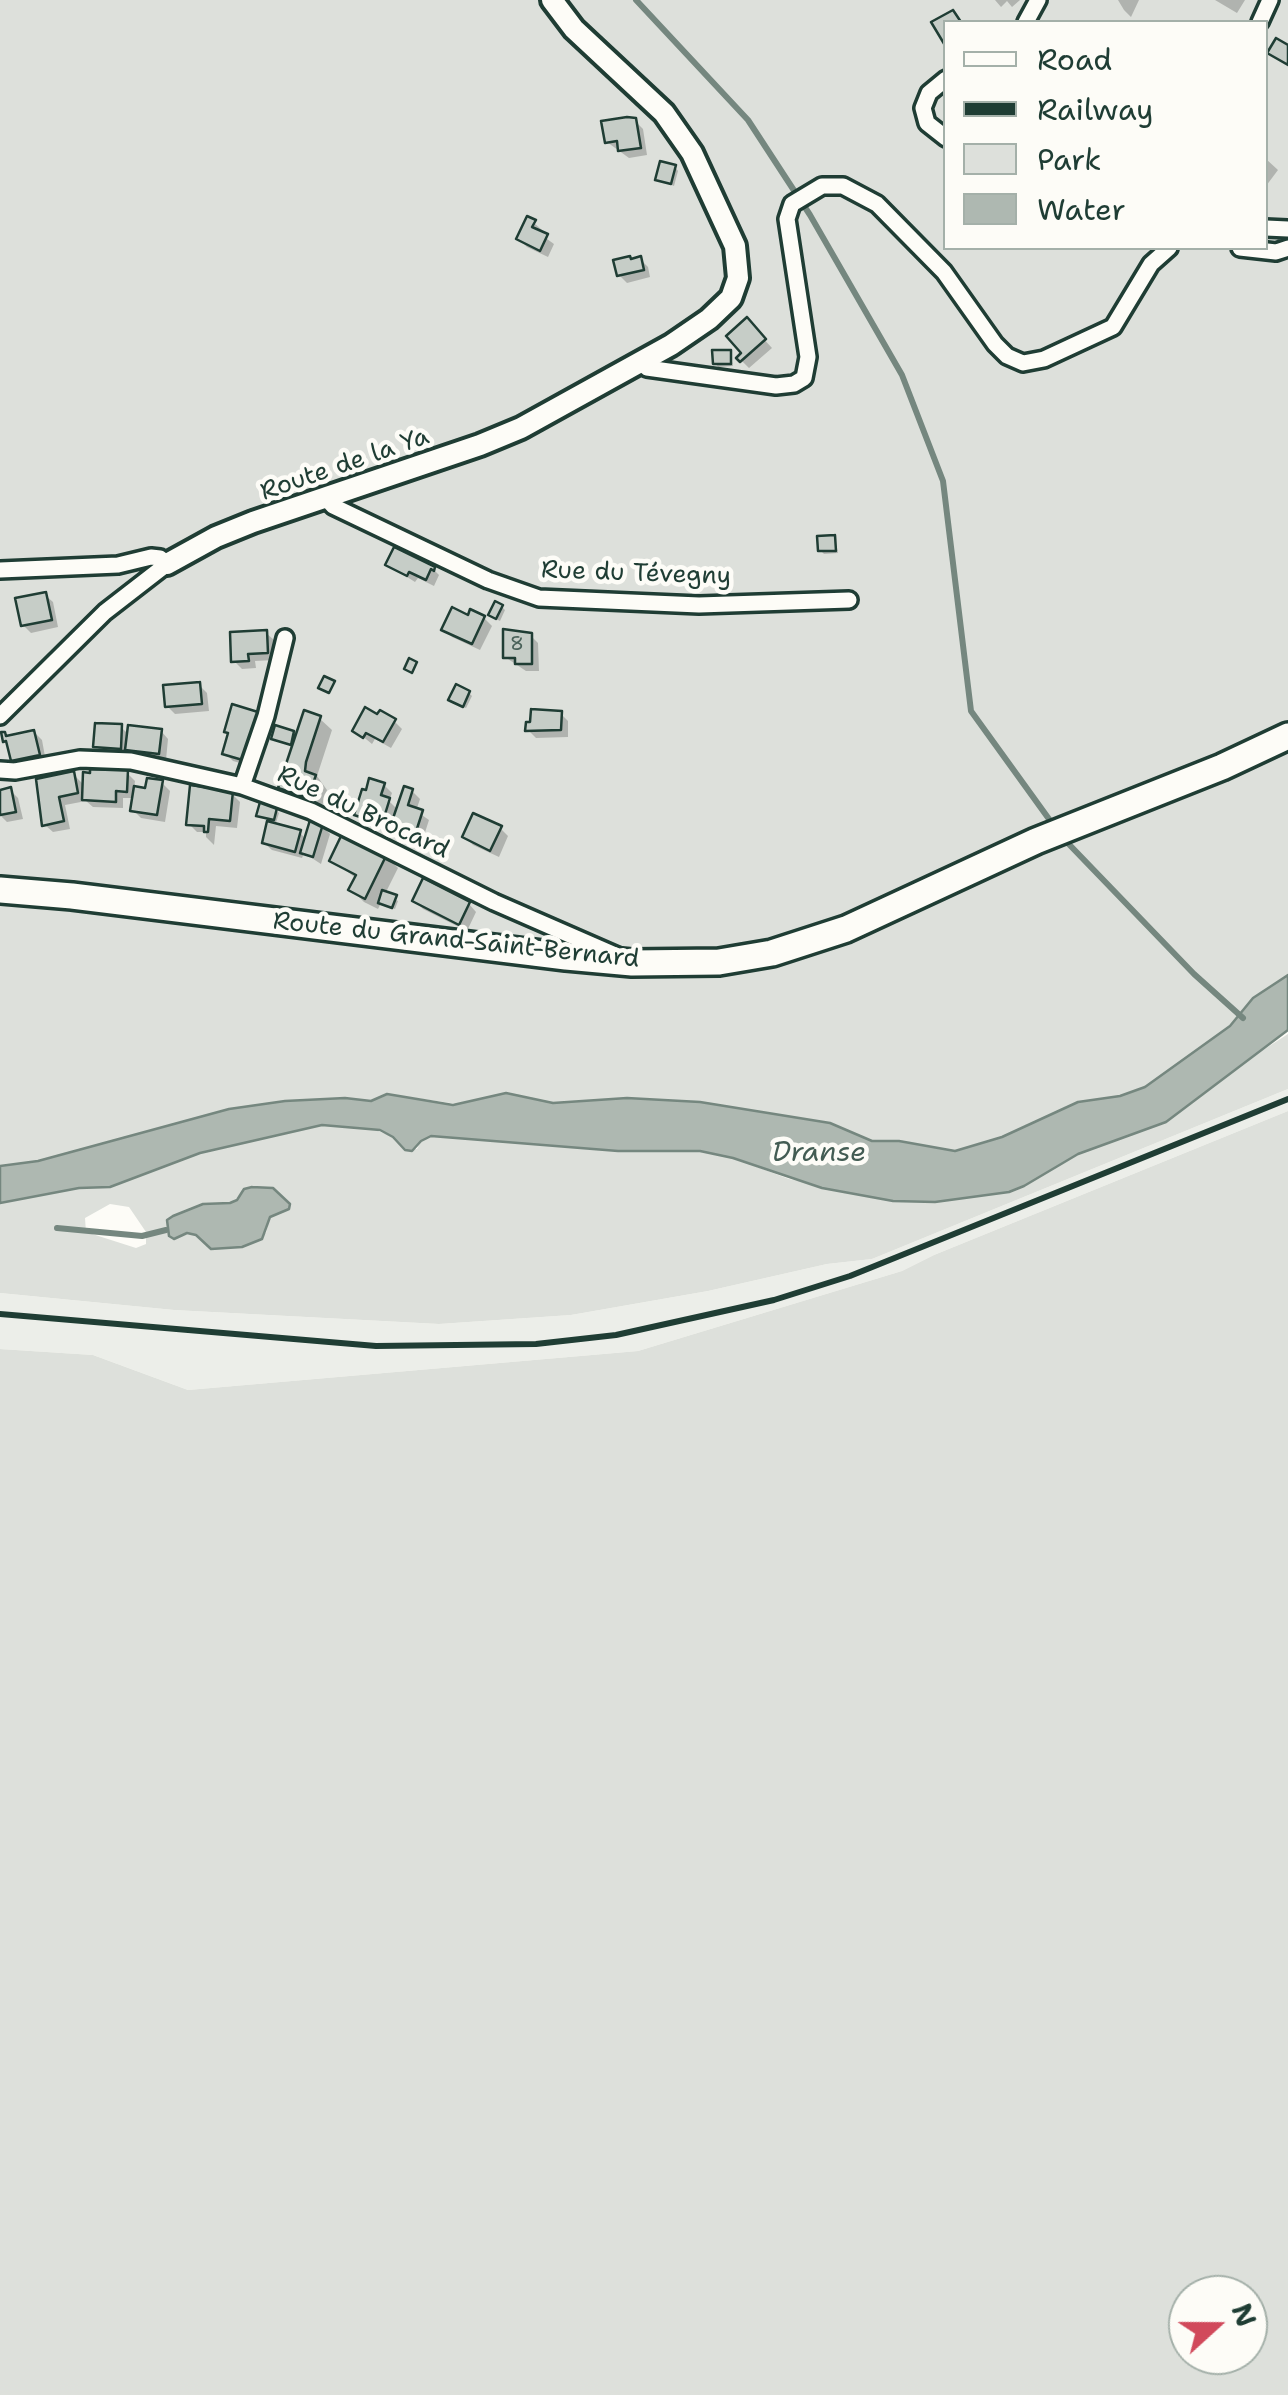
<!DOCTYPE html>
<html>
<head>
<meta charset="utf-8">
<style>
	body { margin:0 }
	#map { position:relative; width:1288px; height:2395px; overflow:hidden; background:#fdfcf7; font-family:"Shantell Sans",sans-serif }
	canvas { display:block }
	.legend { position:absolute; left:943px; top:20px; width:325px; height:230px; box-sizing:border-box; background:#fdfcf7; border:2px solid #a4b0a9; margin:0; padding:12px 18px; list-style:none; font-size:30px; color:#1f3d34 }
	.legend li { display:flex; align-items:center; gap:20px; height:50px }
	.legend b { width:50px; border:2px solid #a4b0a9 }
	.north { position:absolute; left:1168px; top:2275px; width:100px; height:100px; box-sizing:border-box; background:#fdfcf7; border:2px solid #a4b0a9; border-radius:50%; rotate:69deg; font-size:28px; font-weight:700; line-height:40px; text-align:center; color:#1f3d34 }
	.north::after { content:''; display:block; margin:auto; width:35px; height:45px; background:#d1495b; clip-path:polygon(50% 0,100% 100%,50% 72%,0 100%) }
</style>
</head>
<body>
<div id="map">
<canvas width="1288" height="2395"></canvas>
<ul class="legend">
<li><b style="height:12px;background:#fdfcf7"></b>Road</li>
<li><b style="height:12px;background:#1f3d34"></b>Railway</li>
<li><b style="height:28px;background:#dde0db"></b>Park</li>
<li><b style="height:28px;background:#aeb8b1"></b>Water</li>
</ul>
<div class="north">N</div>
</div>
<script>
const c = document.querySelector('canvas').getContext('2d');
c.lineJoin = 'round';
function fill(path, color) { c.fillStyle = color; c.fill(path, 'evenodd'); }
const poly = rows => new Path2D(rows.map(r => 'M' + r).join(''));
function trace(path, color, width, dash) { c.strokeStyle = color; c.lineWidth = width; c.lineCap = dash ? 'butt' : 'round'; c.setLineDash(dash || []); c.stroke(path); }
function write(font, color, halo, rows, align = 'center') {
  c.font = font + ' "Shantell Sans",sans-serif'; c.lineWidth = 9; c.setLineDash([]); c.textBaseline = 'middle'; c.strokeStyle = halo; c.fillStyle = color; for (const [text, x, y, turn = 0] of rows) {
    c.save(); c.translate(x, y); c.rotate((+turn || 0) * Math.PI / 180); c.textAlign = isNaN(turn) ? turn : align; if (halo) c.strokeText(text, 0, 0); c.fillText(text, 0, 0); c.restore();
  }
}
fill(poly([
	[1288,1089,1288,1111,934,1255,902,1271,638,1351,188,1390,93,1355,0,1349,0,1293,174,1310,439,1324,571,1315,708,1291,827,1264,872,1259]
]), '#eceee9');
fill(poly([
	[0,0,1288,0,1288,1009,1020,1160,837,1159,409,1097,37,1182,0,1187],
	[946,22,1266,22,1266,248,946,248],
	[1288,1034,1288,1089,872,1259,827,1264,708,1291,571,1315,439,1324,174,1310,0,1293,0,1203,79,1188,110,1187,200,1153,296,1129,322,1125,368,1127,393,1137,404,1150,417,1149,421,1141,431,1136,618,1151,700,1151,733,1158,789,1179,893,1201,1009,1192,1024,1186,1078,1154,1166,1122,1235,1068],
	[252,1187,273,1188,283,1212,270,1217,266,1233,206,1245,196,1235,183,1234,173,1216,203,1204,230,1203],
	[110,1204,129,1207,146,1232,146,1244,136,1248,86,1232,85,1218],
	[1288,1111,1288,2395,0,2395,0,1349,93,1355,188,1390,638,1351,902,1271,934,1255],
	[1188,2295,1248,2295,1248,2355,1188,2355]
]), '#dde0db');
const water = poly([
	[1288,975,1288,1030,1166,1122,1078,1154,1024,1186,1009,1192,935,1202,893,1201,822,1188,733,1158,700,1151,618,1151,431,1136,421,1141,412,1151,405,1150,393,1137,380,1130,322,1125,200,1153,110,1187,79,1188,0,1203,0,1166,38,1161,229,1109,285,1101,345,1098,371,1101,387,1094,453,1105,506,1093,553,1103,627,1098,700,1102,830,1123,872,1141,899,1141,955,1151,1002,1137,1078,1102,1120,1096,1145,1087,1230,1026,1253,998,1288,975],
	[252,1187,273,1188,290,1204,289,1209,270,1217,262,1239,242,1247,211,1249,196,1235,187,1233,174,1239,169,1236,167,1220,173,1216,203,1204,230,1203,237,1200,244,1189,252,1187]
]);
fill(water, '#aeb8b1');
trace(water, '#75877f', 2.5);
fill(poly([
	[995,0,1020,0,1012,7,1007,1,1001,7],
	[1118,0,1139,0,1131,17,1124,10],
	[1215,0,1245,0,1237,13],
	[635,121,643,129,647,155,629,158,607,142],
	[1266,159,1278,170,1266,186],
	[675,167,678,171,674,186,658,179],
	[534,223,542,230,540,234,554,244,548,257,527,247,519,239],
	[640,259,648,267,650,277,627,283,619,275,632,261],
	[747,321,772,348,749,368,739,358,745,353],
	[730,352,733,366,718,367,715,363],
	[834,537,838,553,824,554,820,550],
	[388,565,431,567,439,575,434,586,418,578,415,582],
	[45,595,53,602,58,627,31,633,23,625],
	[502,607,505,610,500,621,494,618],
	[469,618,484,618,492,626,480,650,452,637,444,629],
	[266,633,274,640,275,660,255,661,256,668,242,669,234,661],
	[530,635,538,643,539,671,526,671,505,657],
	[199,685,207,693,209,711,175,714,167,706],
	[469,693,472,696,466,708,455,703],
	[560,713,568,721,568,737,536,738,528,730],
	[257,714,265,722,254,767,233,761,225,753],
	[319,718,332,730,317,776,327,790,321,809,294,799,281,787,294,747,274,739,293,733,297,737],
	[394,721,402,729,391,748,375,739,372,744,355,730],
	[121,727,129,735,161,731,168,739,166,760,135,757,128,749,128,756,104,754,96,746],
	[34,732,42,740,46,762,21,767,13,759,10,745,5,740],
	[127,773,135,781,134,789,148,791,162,783,170,791,165,822,141,818,133,810,135,798,123,798,123,808,93,807,86,801,65,805,70,829,53,832,45,825,39,781,73,774,85,786],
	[384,785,392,793,389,801,398,810,412,791,420,799,416,811,429,820,420,848,399,840,392,831,365,822,357,815],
	[10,790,18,798,23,819,7,822,0,815,0,792],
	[232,794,240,802,237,828,216,826,214,845,206,837,206,832,197,832,189,824],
	[276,810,279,813,275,826,299,832,307,840,322,826,330,834,321,864,304,853,302,858,272,850,264,843,270,820,259,815],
	[500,828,508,836,499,857,473,845,465,837],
	[386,856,398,868,385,894,398,901,395,909,381,903,378,909,364,902,352,890,357,879,332,860],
	[415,901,469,904,476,912,467,931,423,909]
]), '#0003');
trace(poly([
	[636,0,748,120,810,215,902,375,943,481,971,711,1054,826],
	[1061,836,1194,974,1243,1018],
	[57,1228,142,1236,166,1230]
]), '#75877f', 6);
const building = poly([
	[953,10,961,22,946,22,946,47,931,22,953,10],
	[1276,38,1288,45,1288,65,1267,53,1276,38],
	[627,117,636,118,641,148,618,151,617,141,605,143,601,121,627,117],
	[660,161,676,165,671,184,655,180,660,161],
	[527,216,536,220,532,227,548,234,540,251,516,239,527,216],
	[630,256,631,259,641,256,644,270,617,276,613,260,630,256],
	[747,317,766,339,740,362,736,358,741,353,726,336,747,317],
	[712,350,731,350,731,364,713,364,712,350],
	[835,535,836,551,818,551,817,536,835,535],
	[394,547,435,567,434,571,431,569,426,580,409,572,407,576,385,565,394,547],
	[46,592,52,620,21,626,15,598,46,592],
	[495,601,503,605,496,619,488,615,495,601],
	[452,607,468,615,470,609,485,616,472,644,441,630,452,607],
	[503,629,532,633,532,664,515,664,515,658,503,658,503,629],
	[267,630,268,653,248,654,249,661,231,662,230,632,267,630],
	[409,658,417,662,412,673,404,669,409,658],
	[324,676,335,681,329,693,318,688,324,676],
	[200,682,202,704,165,707,163,685,200,682],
	[456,684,470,691,463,707,448,700,456,684],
	[232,704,258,712,246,761,222,754,228,733,224,732,232,704],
	[365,707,377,714,380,710,396,719,383,742,366,733,363,738,352,731,365,707],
	[531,709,562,711,561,730,525,731,526,722,530,722,531,709],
	[304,710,321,716,306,762,305,771,316,775,308,798,278,788,304,710],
	[95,723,122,724,121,749,93,747,95,723],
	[128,725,162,729,159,754,125,750,128,725],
	[275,725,294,731,291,745,271,739,275,725],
	[34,730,40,755,11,761,6,741,3,742,1,732,5,732,6,736,34,730],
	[90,769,128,770,127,792,116,791,116,802,82,800,83,772,90,773,90,769],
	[74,771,78,793,59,797,64,821,42,826,36,779,74,771],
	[147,778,163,780,157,815,130,811,134,786,145,788,147,778],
	[369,778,385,783,381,795,390,798,382,824,354,815,362,789,366,790,369,778],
	[190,785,233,791,230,821,209,819,208,832,204,832,204,826,186,825,190,785],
	[404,786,413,789,408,805,423,810,413,841,388,833,404,786],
	[11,787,16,812,0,815,0,790,11,787],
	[260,802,277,808,274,820,256,816,260,802],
	[473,813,502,826,490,851,462,837,473,813],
	[310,820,323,824,313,857,300,853,310,820],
	[267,821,301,830,295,852,262,843,267,821],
	[343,832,387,854,365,899,348,890,356,875,329,861,343,832],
	[423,878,470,902,459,925,412,901,423,878],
	[382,890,397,895,392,908,378,903,382,890]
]);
fill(building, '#c6cdc7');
trace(building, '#1f3d34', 2.5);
const minor = poly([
	[1026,22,1038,0],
	[1260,22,1270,0],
	[946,79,929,93,923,108,927,123,946,138],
	[1266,228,1288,229],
	[1240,248,1276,252,1288,248],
	[642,363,647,368,776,386,794,384,804,378,808,357,787,219,792,204,822,186,843,186,877,204,944,272,995,344,1007,356,1023,363,1044,359,1113,327,1151,264,1169,248],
	[325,497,333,506,488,580,539,598,699,605,849,600],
	[0,570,118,565,151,557,160,558,167,564,105,612,0,716],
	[0,770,15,771,80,759,131,761,242,786,311,811,494,902,620,957],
	[242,786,266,716,285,638]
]);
const tertiary = poly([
	[167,564,216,537,253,522,480,445,521,428,671,345,709,319,731,298,738,278,735,246,692,153,664,113,574,29,552,0]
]);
const primary = poly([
	[0,890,72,896,566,957,632,963,719,962,772,953,846,929,1036,841,1222,767,1288,736]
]);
trace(minor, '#1f3d34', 22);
trace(tertiary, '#1f3d34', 28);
trace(primary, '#1f3d34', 32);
trace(minor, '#fdfcf7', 15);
trace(tertiary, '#fdfcf7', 20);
trace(primary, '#fdfcf7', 25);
trace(poly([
	[0,1314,376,1346,536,1344,616,1335,774,1300,850,1276,1288,1099]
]), '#1f3d34', 6);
write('20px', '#496159', null, [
	["8",517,645]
]);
write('25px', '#1f3d34', '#fdfcf7', [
	["Route de la Ya",345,465,-19],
	["Rue du Tévegny",636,574,2],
	["Rue du Brocard",363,813,25],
	["Route du Grand-Saint-Bernard",456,941,6]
]);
write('italic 28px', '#435c53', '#fdfcf7', [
	["Dranse",819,1154]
]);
</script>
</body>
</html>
